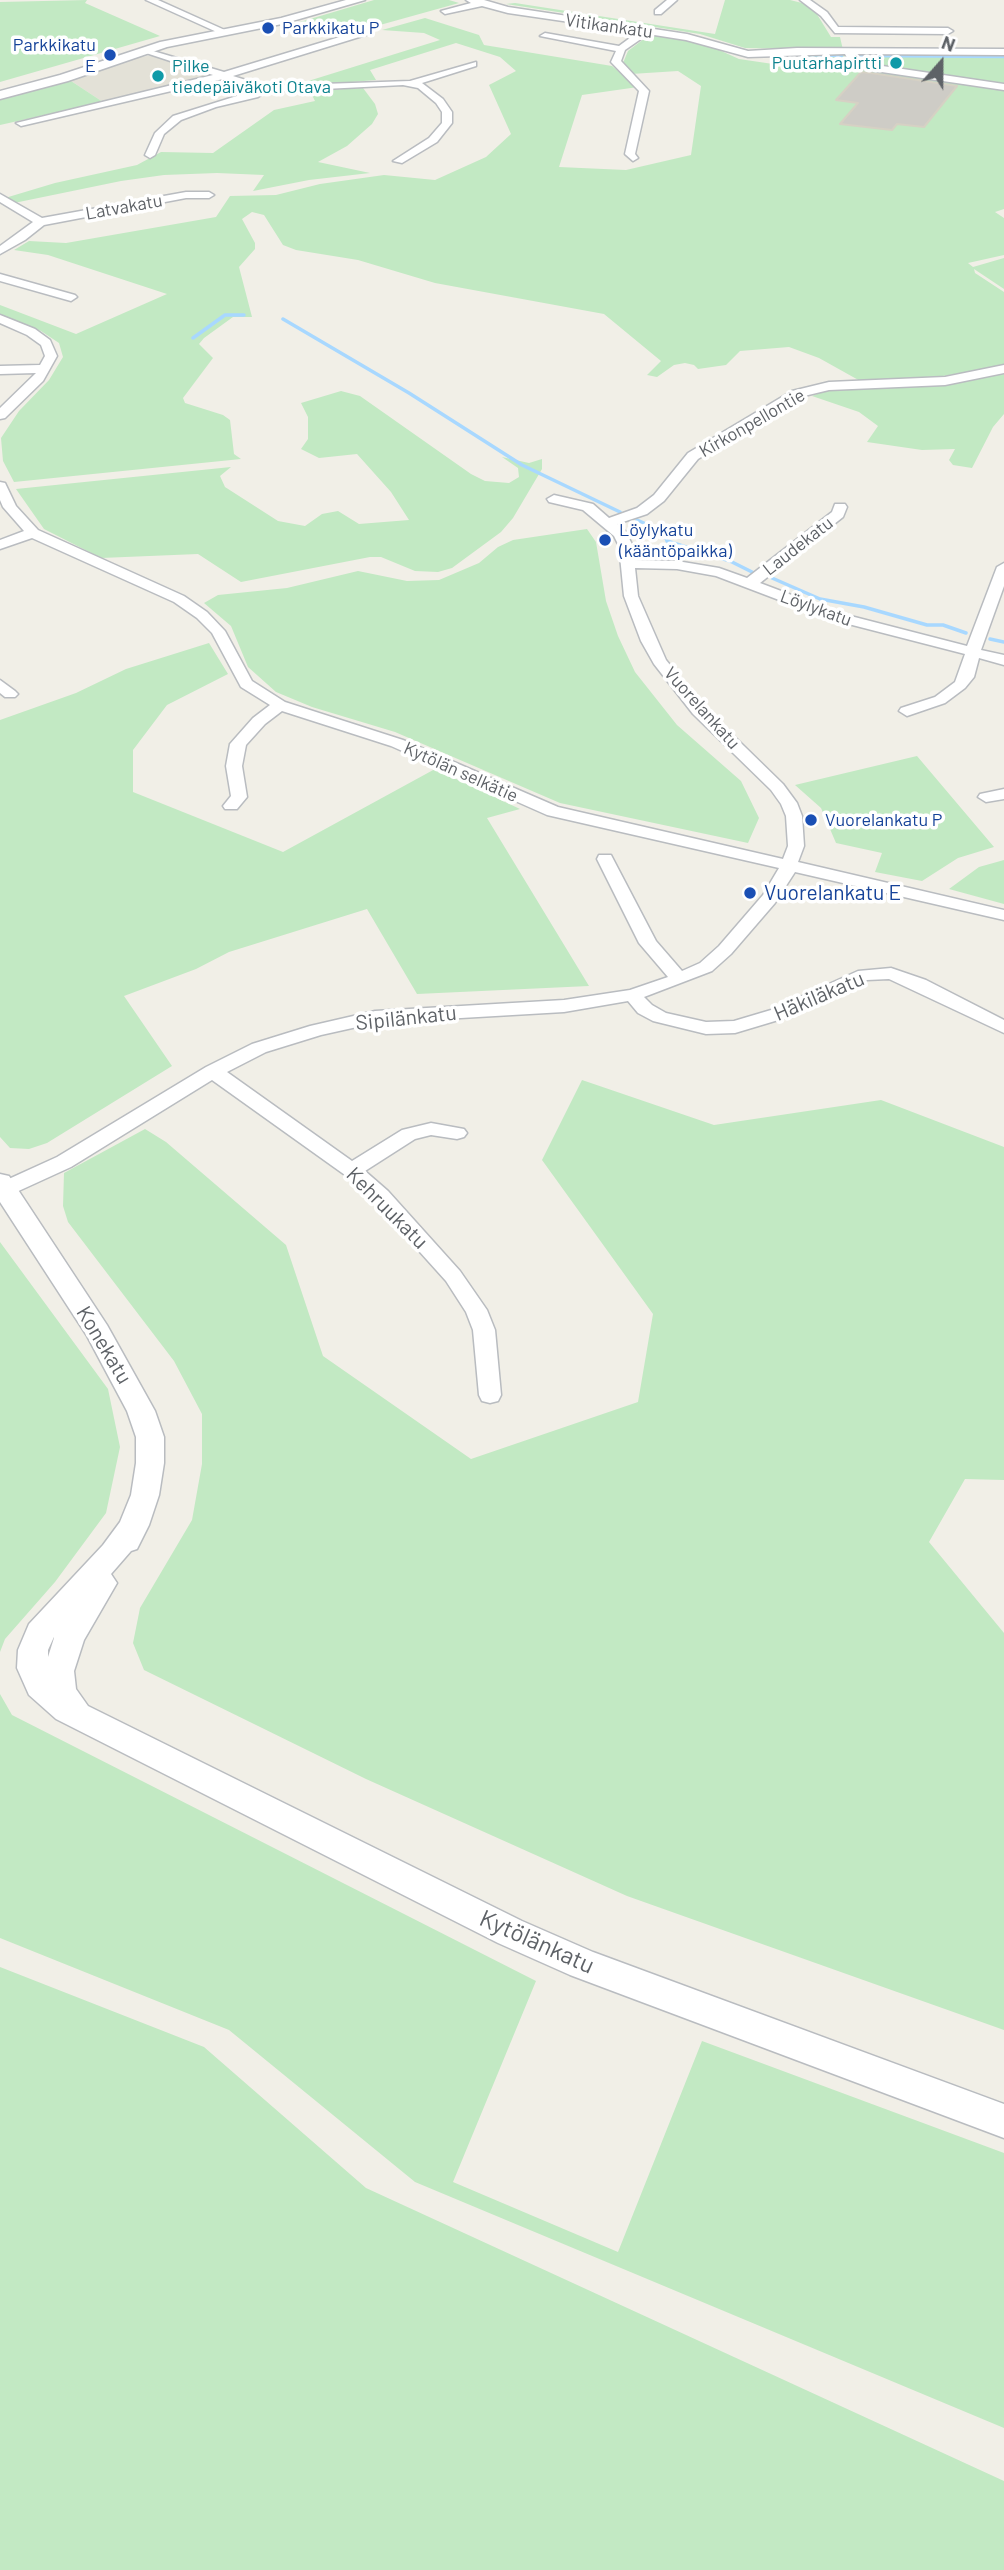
<!DOCTYPE html>
<html>
<head>
<meta charset="utf-8">
<style>
	body { margin:0 }
	#map { position:relative; width:1004px; height:2570px; overflow:hidden; background:#f1efe7; font-family:Barlow,sans-serif }
	canvas { display:block }
	.north { position:absolute; left:906px; top:28px; width:70px; height:70px; -webkit-text-stroke:5px #fff; paint-order:stroke; rotate:21deg; font-size:19px; font-weight:700; line-height:28px; text-align:center; color:#5e6267 }
	.north::after { content:''; display:block; margin:auto; width:24px; height:32px; background:#5e6267; clip-path:polygon(50% 0,100% 100%,50% 72%,0 100%) }
</style>
</head>
<body>
<div id="map">
<canvas width="1004" height="2570"></canvas>
<div class="north">N</div>
</div>
<script>
const c = document.querySelector('canvas').getContext('2d');
c.lineJoin = 'round';
function fill(path, color) { c.fillStyle = color; c.fill(path, 'evenodd'); }
const poly = rows => new Path2D(rows.map(r => 'M' + r).join(''));
function trace(path, color, width, dash) { c.strokeStyle = color; c.lineWidth = width; c.lineCap = dash ? 'butt' : 'round'; c.setLineDash(dash || []); c.stroke(path); }
function write(font, color, halo, rows, align = 'center') {
  c.font = font + ' Barlow,sans-serif'; c.lineWidth = 7; c.setLineDash([]); c.textBaseline = 'middle'; c.strokeStyle = halo; c.fillStyle = color; for (const [text, x, y, turn = 0] of rows) {
    c.save(); c.translate(x, y); c.rotate((+turn || 0) * Math.PI / 180); c.textAlign = isNaN(turn) ? turn : align; if (halo) c.strokeText(text, 0, 0); c.fillText(text, 0, 0); c.restore();
  }
}
fill(poly([
	[154,55,213,75,103,102,71,81,133,58]
]), '#e3e1d7');
fill(poly([
	[87,0,85,3,160,36,0,82,0,2],
	[374,0,449,0,459,3,344,35,300,22],
	[725,0,790,0,802,3,815,11,831,37,840,37,843,50,745,48,700,34,506,4,515,3,715,34],
	[425,18,479,35,484,45,612,66,638,87,582,95,559,167,626,170,691,155,701,86,678,71,631,74,623,63,628,51,649,35,682,39,708,45,739,59,773,64,796,55,1004,56,1004,209,995,212,1004,218,1004,255,968,263,973,267,1004,258,1004,289,974,269,975,273,1004,292,1004,366,931,378,862,382,819,358,789,347,740,351,726,365,698,369,694,365,685,363,674,365,657,377,647,375,661,361,604,314,435,283,358,260,296,250,283,245,264,215,252,212,242,219,255,243,255,249,239,267,252,317,233,317,204,338,199,344,213,358,183,398,185,403,223,415,230,420,234,454,241,459,14,482,3,461,1,438,19,411,49,380,63,357,59,343,41,331,0,315,0,305,76,334,167,294,48,255,14,250,29,241,66,243,216,217,230,196,276,195,320,184,384,175,435,180,486,157,511,134,489,85,516,71,500,57,456,43,370,70,376,80,289,87,440,40,424,33,382,30],
	[71,81,103,102,0,125,0,99],
	[363,88,375,104,378,114,372,124,347,146,318,162,370,173,309,180,253,191,264,175,217,173,164,175,121,181,14,203,5,198,55,183,137,165,161,152,213,153,274,110,315,101,310,91],
	[1004,374,1004,414,993,427,972,468,953,465,949,460,955,449,922,450,867,442,878,426,859,412,812,396,830,389,937,384],
	[341,391,360,396,471,474,485,481,509,483,519,477,518,468,502,457,529,463,542,459,542,469,513,518,501,532,452,568,438,572,415,571,381,557,370,557,241,582,198,554,101,558,44,529,16,489,231,467,220,476,225,487,278,521,305,526,322,514,338,511,359,524,409,520,391,492,357,454,319,458,301,449,308,439,308,417,301,403],
	[587,529,596,542,606,601,618,636,635,672,677,725,741,781,759,818,748,843,560,803,395,732,312,707,276,692,248,667,231,626,204,603,218,595,287,588,358,571,407,581,439,580,479,563,498,547,513,540],
	[209,643,228,674,167,705,133,750,133,792,283,852,435,769,520,809,487,818,589,986,417,994,367,909,229,952,196,969,124,996,172,1066,47,1143,29,1149,10,1148,0,1137,0,720,76,693,126,669],
	[917,756,994,847,958,858,922,881,875,872,882,853,836,843,821,808,795,785],
	[1004,860,1004,904,949,889,979,867],
	[582,1080,714,1125,881,1100,1004,1147,1004,1480,965,1479,929,1542,1004,1633,1004,2030,627,1896,366,1779,144,1670,133,1643,140,1608,192,1520,202,1464,202,1414,174,1361,68,1222,63,1206,64,1173,145,1129,166,1142,286,1245,323,1356,471,1459,638,1402,653,1314,542,1160],
	[0,1242,108,1389,120,1447,106,1513,55,1582,5,1639,0,1652],
	[0,1694,12,1715,536,1981,453,2182,618,2252,702,2041,1004,2153,1004,2428,415,2182,229,2030,0,1938],
	[0,1967,204,2047,366,2188,1004,2481,1004,2570,0,2570]
]), '#c2e9c3');
trace(poly([
	[795,55,842,56],
	[858,56,1004,57]
]), '#a8d8ff', 2.5);
trace(poly([
	[283,319,409,393,522,465,620,512],
	[193,338,225,315,244,315],
	[637,520,664,532,667,541,730,561,752,572],
	[772,578,820,599,864,607,927,625,943,625,966,633],
	[990,639,1004,642]
]), '#a8d8ff', 3.5);
const building = poly([
	[861,72,871,73,957,86,924,127,897,124,892,130,840,124,858,103,836,100,861,72]
]);
fill(building, '#ceccc6');
trace(building, '#d6d1c4', 2);
const minor = poly([
	[146,0,158,0,227,31,219,33,146,0],
	[466,0,484,0,508,7,687,34,748,51,797,48,1004,49,1004,55,855,54,858,61,869,64,1004,84,1004,90,868,70,851,65,845,54,748,57,686,40,648,34,625,50,621,61,649,91,635,154,638,158,633,161,625,154,639,91,611,62,616,51,540,36,545,33,619,46,638,32,508,13,482,6,445,14,441,11,471,3,466,0],
	[667,0,677,0,661,14,655,14,655,10,667,0],
	[800,0,810,0,827,12,838,27,948,28,953,31,948,34,835,33,821,16,800,0],
	[366,29,369,30,369,34,233,76,265,86,410,81,476,62,476,66,422,83,443,99,452,112,452,123,437,142,402,163,393,161,429,138,442,123,442,112,436,103,418,88,403,85,266,92,258,97,216,107,181,120,164,134,155,155,150,158,145,155,155,133,173,116,256,90,223,79,21,126,16,123,213,75,143,52,143,48,224,72,366,29],
	[186,192,209,192,214,195,209,198,186,198,44,225,25,240,0,254,0,246,33,222,0,202,0,194,42,218,186,192],
	[0,274,75,295,77,297,71,301,0,281,0,274],
	[0,315,35,329,50,340,57,356,43,381,5,418,0,419,0,408,36,373,0,374,0,366,40,365,45,356,41,345,27,335,0,323,0,315],
	[1004,365,1004,373,945,385,829,390,800,397,698,459,664,501,647,514,617,524,625,531,633,546,634,560,677,561,719,568,747,578,832,512,835,504,845,504,847,507,843,517,760,583,839,613,967,646,997,567,1004,563,1004,586,981,650,1004,655,1004,665,979,658,974,677,965,688,945,703,907,716,899,711,901,708,935,697,955,682,965,654,829,619,716,576,677,569,635,568,638,596,666,660,705,708,783,784,797,803,802,816,804,846,798,862,1004,910,1004,920,795,872,775,903,731,954,712,971,644,997,652,1005,666,1013,706,1022,734,1021,771,1010,858,971,891,968,926,980,1004,1020,1004,1033,889,979,867,980,785,1018,735,1033,706,1034,653,1021,638,1013,628,1001,564,1012,375,1023,321,1035,266,1052,227,1072,352,1161,402,1130,431,1123,464,1129,467,1133,464,1137,457,1139,431,1135,415,1139,365,1171,388,1191,460,1271,487,1310,495,1330,501,1395,498,1401,490,1403,482,1401,479,1395,473,1330,466,1312,446,1281,374,1201,345,1175,212,1080,71,1167,12,1194,0,1194,0,1183,57,1157,206,1067,252,1044,310,1026,375,1011,564,1000,630,990,668,977,639,943,597,859,599,855,611,855,656,941,682,971,700,963,719,946,763,895,779,868,547,815,391,746,282,711,265,724,246,745,242,766,247,797,237,809,225,809,223,806,231,796,226,766,230,744,253,718,270,705,241,687,212,633,197,618,174,602,32,538,0,549,0,540,24,531,3,507,0,500,0,482,5,483,16,506,38,530,184,596,207,612,225,631,252,681,285,702,403,740,558,807,783,859,788,846,786,816,781,804,771,790,693,714,654,664,641,641,624,596,619,546,614,536,583,510,549,502,547,499,554,495,593,504,609,518,637,508,654,495,688,453,792,391,829,382,945,377,1004,365],
	[0,680,15,691,18,694,15,697,5,697,0,693,0,680],
	[1004,789,1004,799,986,802,978,797,980,794,1004,789]
]);
const tertiary = poly([
	[346,0,365,0,282,24,167,47,68,81,0,99,0,91,60,75,160,42,281,18,346,0],
	[0,1174,9,1176,107,1325,155,1411,164,1437,164,1463,159,1495,149,1525,137,1549,131,1551,111,1574,117,1583,84,1640,74,1671,76,1689,88,1706,522,1921,593,1952,1004,2104,1004,2138,570,1975,498,1943,56,1719,29,1695,17,1668,18,1650,29,1624,103,1545,120,1522,131,1495,136,1463,136,1437,127,1411,87,1336,0,1202,0,1174],
	[54,1637,54,1638,48,1657,48,1650,53,1639,54,1637]
]);
trace(minor, '#b9bcc0', 3);
trace(tertiary, '#b9bcc0', 3);
fill(minor, '#fff');
fill(tertiary, '#fff');
for (const [x, y, r, color] of [
	[268,28,7,"#1a4fb4"],
	[110,55,7,"#1a4fb4"],
	[896,63,7,"#0f9aa8"],
	[158,76,7,"#0f9aa8"],
	[605,540,7,"#1a4fb4"],
	[811,820,7,"#1a4fb4"],
	[750,893,7,"#1a4fb4"]
]) { const dot = new Path2D(); dot.arc(x, y, r, 0, 2 * Math.PI); c.fillStyle = color; c.fill(dot); trace(dot, '#fff', 2.5); }
write('18px', '#5e6267', '#fff', [
	["Vitikankatu",609,26,8],
	["Latvakatu",124,207,-10],
	["Kirkonpellontie",752,423,-30],
	["Laudekatu",798,546,-38],
	["Löylykatu",816,608,20],
	["Vuorelankatu",702,708,48],
	["Kytölän selkätie",461,772,24]
]);
write('18px', '#164399', '#fff', [
	["Parkkikatu P",282,28],
	["Parkkikatu",96,45,"right"],
	["E",96,66,"right"],
	["Löylykatu",619,530],
	["(kääntöpaikka)",619,551],
	["Vuorelankatu P",825,820]
], 'left');
write('18px', '#0d838f', '#fff', [
	["Puutarhapirtti",882,63],
	["Pilke",172,66,"left"],
	["tiedepäiväkoti Otava",172,87,"left"]
], 'right');
write('21px', '#164399', '#fff', [
	["Vuorelankatu E",764,893]
], 'left');
write('21px', '#5e6267', '#fff', [
	["Häkiläkatu",819,996,-23],
	["Sipilänkatu",406,1018,-6],
	["Kehruukatu",387,1208,45],
	["Konekatu",104,1345,59]
]);
write('24px', '#5e6267', '#fff', [
	["Kytölänkatu",537,1942,24]
]);
</script>
</body>
</html>
